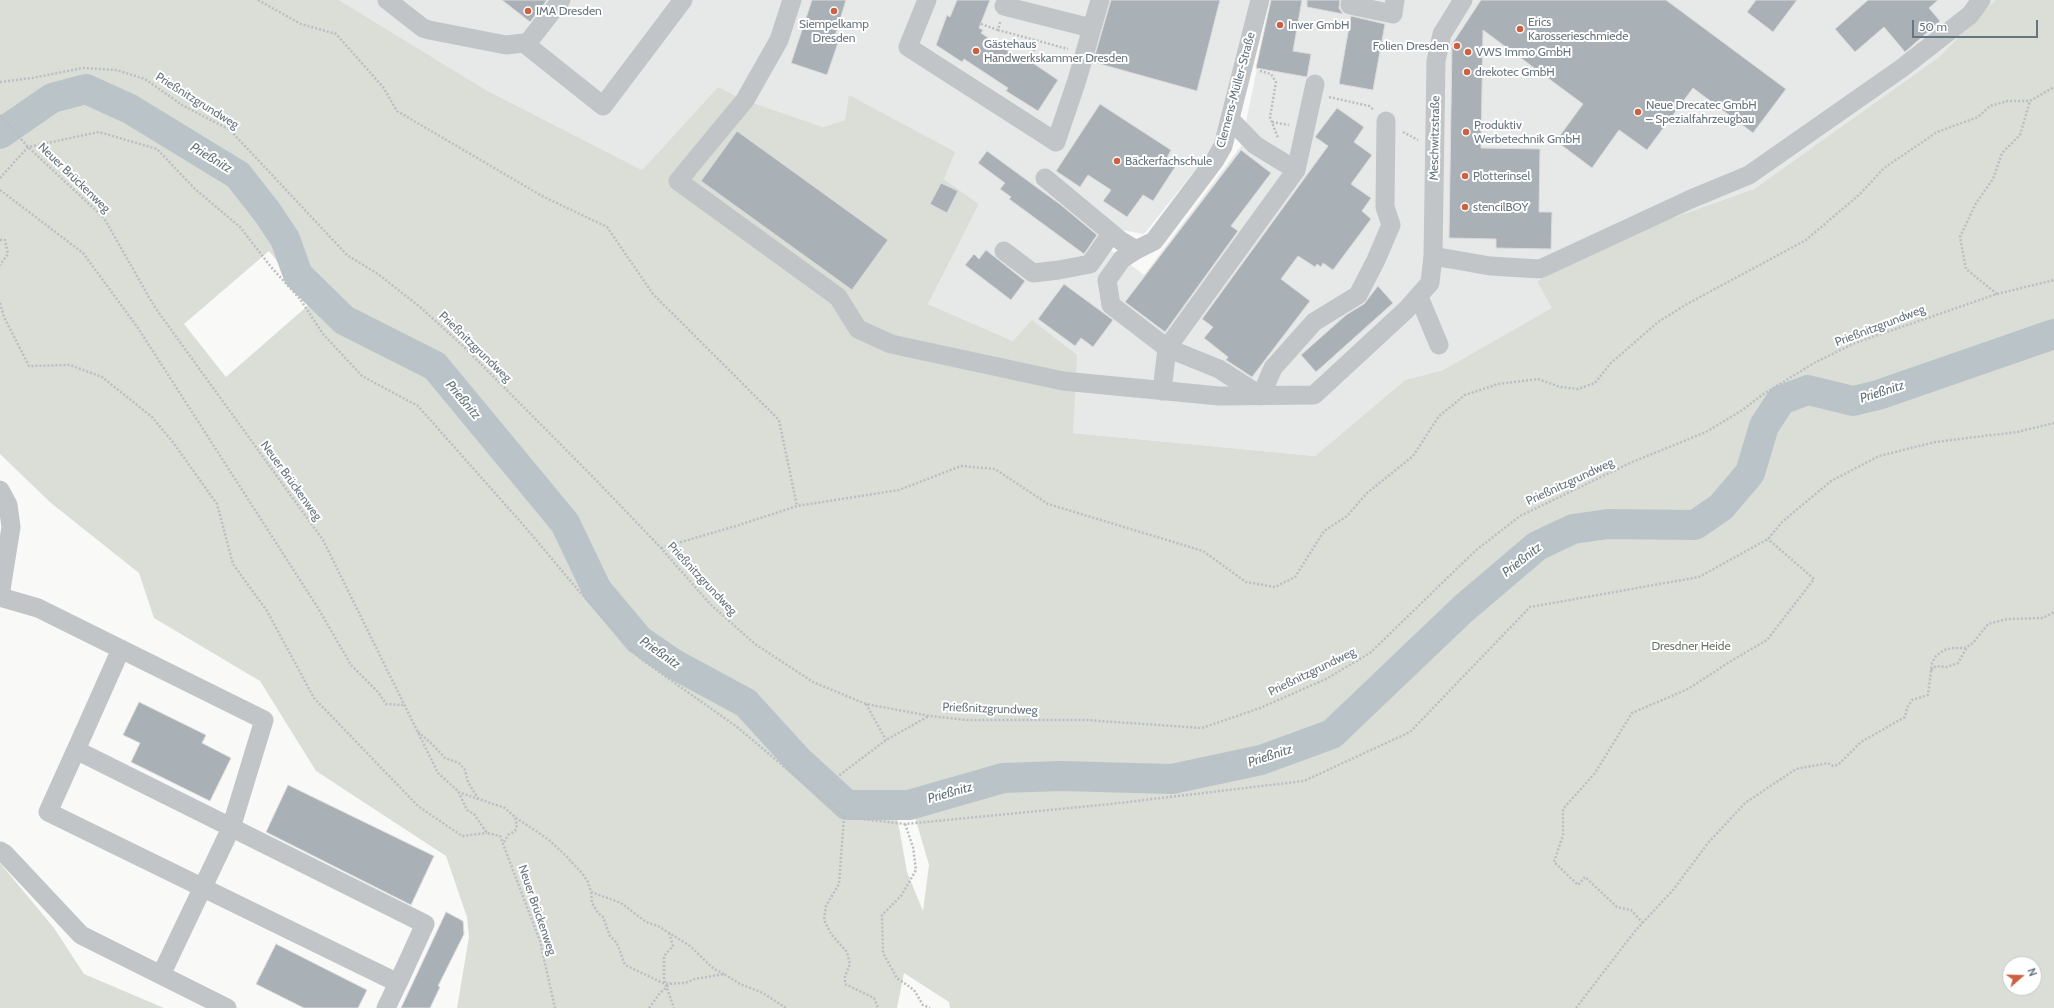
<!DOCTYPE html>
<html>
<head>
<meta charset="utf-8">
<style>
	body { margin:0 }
	#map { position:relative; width:2054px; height:1008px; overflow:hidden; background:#f9f9f8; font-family:Cabin,sans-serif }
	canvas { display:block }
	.north { position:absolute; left:2002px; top:956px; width:40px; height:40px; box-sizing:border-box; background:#fff; border:1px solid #c2c8cc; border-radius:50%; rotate:70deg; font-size:11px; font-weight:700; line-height:16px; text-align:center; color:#67757f }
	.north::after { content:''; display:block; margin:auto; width:14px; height:18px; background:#ce6042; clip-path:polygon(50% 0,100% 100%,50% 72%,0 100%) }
	.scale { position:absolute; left:1912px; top:20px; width:126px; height:18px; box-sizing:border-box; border:2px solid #67757f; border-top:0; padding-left:5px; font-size:12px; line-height:14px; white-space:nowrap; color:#67757f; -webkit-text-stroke:3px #fff; paint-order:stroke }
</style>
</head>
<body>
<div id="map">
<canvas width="2054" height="1008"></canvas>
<div class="north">N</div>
<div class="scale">50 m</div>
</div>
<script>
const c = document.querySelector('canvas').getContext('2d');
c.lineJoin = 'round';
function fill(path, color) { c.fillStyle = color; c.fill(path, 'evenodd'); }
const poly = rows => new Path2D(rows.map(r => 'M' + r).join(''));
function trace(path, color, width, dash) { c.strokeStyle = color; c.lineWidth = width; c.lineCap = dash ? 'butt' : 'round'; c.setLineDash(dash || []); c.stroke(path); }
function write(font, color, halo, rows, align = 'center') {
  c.font = font + ' Cabin,sans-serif'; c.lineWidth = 4; c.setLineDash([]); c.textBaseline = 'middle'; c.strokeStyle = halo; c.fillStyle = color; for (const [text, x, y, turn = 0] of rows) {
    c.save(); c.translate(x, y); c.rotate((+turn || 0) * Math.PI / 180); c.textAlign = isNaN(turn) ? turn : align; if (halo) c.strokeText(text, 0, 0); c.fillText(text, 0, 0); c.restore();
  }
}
fill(poly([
	[339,0,1252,0,1217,143,1144,234,1117,229,1108,248,1144,275,1241,146,1271,0,1995,0,1939,57,1754,189,1644,228,1537,280,1553,308,1443,370,1405,380,1315,456,1073,433,1013,341,928,304,979,204,944,179,850,95,845,120,823,127,745,100,718,87,642,170,486,90]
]), '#e7e8e8');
fill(poly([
	[0,0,339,0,486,90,642,170,718,87,745,100,823,127,845,120,849,95,955,152,944,179,979,204,928,304,1013,341,1032,320,1077,355,1073,433,1315,456,1405,380,1443,370,1552,308,1537,281,1596,250,1644,228,1754,189,1939,57,1995,0,2054,0,2054,1008,950,1008,949,1002,904,973,897,1008,457,1008,469,937,467,917,446,856,316,771,260,681,154,618,139,573,51,503,0,454],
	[269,251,312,302,226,377,184,324],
	[897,816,915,817,929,865,923,911,907,872],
	[2010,964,2034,964,2034,988,2010,988],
	[0,863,54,928,84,974,164,1008,0,1008]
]), '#daded7');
trace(poly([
	[0,134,52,98,86,89,130,109,238,175,267,212,285,239,298,275,344,320,435,366,565,523,597,590,639,640,674,664,746,703,798,760,847,805,909,805,1003,778,1061,776,1172,779,1261,760,1332,734,1463,609,1537,546,1573,529,1608,524,1695,525,1721,507,1750,473,1764,426,1781,400,1808,390,1853,401,1878,395,2054,334]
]), '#bac4c8', 30);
const building = poly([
	[502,0,547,0,530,22,502,0],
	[812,0,846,0,835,36,840,37,827,75,791,63,812,0],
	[957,0,990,0,979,28,983,30,981,33,1025,62,1027,59,1058,80,1038,111,1006,91,1008,88,964,59,962,62,936,45,947,15,950,17,957,0],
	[1111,0,1220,0,1197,91,1093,62,1111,0],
	[1271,0,1302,0,1293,51,1311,54,1307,77,1256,68,1271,0],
	[1307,0,1340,0,1339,8,1343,14,1307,7,1307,0],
	[1481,0,1666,0,1786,89,1753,133,1693,88,1647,150,1619,130,1592,168,1556,141,1583,104,1483,30,1481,148,1540,149,1539,212,1552,212,1551,249,1496,248,1496,239,1449,238,1452,44,1481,0],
	[1756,0,1797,0,1773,32,1747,12,1756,0],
	[1868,0,1938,0,1929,8,1940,21,1905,52,1884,27,1855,52,1835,29,1868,0],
	[1351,16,1385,24,1373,90,1339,84,1351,16],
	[1100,104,1171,150,1167,158,1177,164,1153,201,1143,195,1127,217,1103,201,1111,190,1088,175,1080,187,1056,171,1100,104],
	[1337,108,1364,127,1354,142,1372,155,1351,184,1371,198,1362,211,1371,219,1333,270,1323,263,1321,267,1317,264,1315,267,1298,256,1281,279,1310,301,1252,377,1226,360,1228,357,1204,338,1213,327,1202,319,1328,146,1315,137,1337,108],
	[737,131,888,240,852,290,701,181,737,131],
	[1241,150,1271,173,1231,226,1238,231,1165,332,1125,302,1241,150],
	[987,151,1061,205,1097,235,1084,254,1009,199,1011,197,1000,189,1005,183,978,163,987,151],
	[941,183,958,191,947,213,930,204,941,183],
	[986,250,1025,281,1011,300,965,265,974,254,979,259,986,250],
	[1064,284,1113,320,1093,347,1081,338,1075,346,1038,319,1064,284],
	[1378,286,1393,303,1316,372,1301,355,1346,315,1364,304,1378,286],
	[139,702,206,735,202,743,231,758,210,801,131,762,140,743,123,735,139,702],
	[288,785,434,856,411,905,266,832,288,785],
	[446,912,463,921,464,934,438,986,440,987,430,1008,401,1008,446,912],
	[276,944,367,990,358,1008,304,1008,256,984,276,944]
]);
fill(building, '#a9b0b6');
trace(building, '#dbdbda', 1);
trace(poly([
	[258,0,301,24,336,34,383,87,397,111,542,196,607,227,653,294,779,420,797,506],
	[1000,22,998,30,1068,49],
	[981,24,998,30],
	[1032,59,1036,40],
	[1260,71,1271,74,1276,82,1270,117,1278,138],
	[0,82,32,78,83,68,116,70,145,79,182,105,230,130,347,255,378,274,420,307,463,346,593,477,661,548,710,604,755,644,813,682,866,704,930,716,967,720,1086,720,1202,728,1260,708,1326,679,1370,653,1475,551,1520,516,1630,463,1706,432,1741,411,1762,395,1814,363,1855,343,1997,294,2054,280],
	[1329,97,1369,106,1374,110],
	[0,115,28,147,104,218,154,306,323,540,438,773,458,791,467,810,474,814,487,833,500,836,540,941,555,1008],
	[1272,122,1289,125],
	[1403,132,1418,140],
	[0,178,28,147,99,132,157,149,195,189,240,227,271,267,300,299,323,334,362,376,418,406,526,528,578,590,641,659,737,727,844,817,905,824,1111,804,1304,781,1410,732,1530,607,1699,577,1768,539,1782,522,1831,481,1879,456,1935,442,2017,432,2054,423],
	[0,190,83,253,138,328,318,608,351,665,378,692,386,704,403,705],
	[0,240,5,240,8,254,0,265],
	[1997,294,1966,269,1960,237,1976,203,1993,179,2002,153,2020,135,2030,101],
	[0,303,4,317,29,366,70,365,102,377,152,417,172,441,217,504,233,564,267,611,314,698,418,806,462,836,487,833],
	[661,548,739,525,797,506,899,490,961,466,995,469,1048,504,1203,551,1246,582,1275,587,1295,577,1324,531,1347,516,1367,493,1413,456,1439,416,1465,395,1498,384,1538,379,1560,387,1578,389,1595,383,1611,363,1658,322,1687,304,1806,240,1860,194,1884,168,1937,132,1978,117,1990,106,2008,101,2030,101,2054,87],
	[1931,670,1936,666,1947,667,1958,663,1967,647],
	[866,704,886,740],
	[418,732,432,744,445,758,459,763,465,770,468,782,479,800],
	[833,780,886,740,929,716],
	[458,792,505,808,515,817,549,840,564,854,582,873,588,882,591,892,592,903,598,913,603,917,610,936,617,943,625,965,665,984,685,983,695,979,724,974,740,984,763,993,786,1008],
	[844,817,839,884,826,906,824,920,831,934,847,952,850,964,845,976,845,984,874,998,878,1008],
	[905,824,913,847,916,870,901,896,882,915,883,953,897,978,914,990,923,1005,930,1008],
	[504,842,508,835,515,831,517,825,515,818],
	[591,892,621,903,646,922,658,926,690,946,714,969,724,974],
	[1643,923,1631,910,1617,907,1585,877,1578,885,1554,862,1563,835,1563,809,1595,773,1632,713,1688,689,1731,661,1767,640,1814,579,1768,539],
	[669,933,673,946,664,956,664,980,674,1008],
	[649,1008,660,993,671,983],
	[1576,1008,1635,931,1673,890,1708,843,1745,803,1796,769,1828,763,1833,766,1838,765,1861,742,1905,717,1907,708,1912,700,1928,695,1932,663,1936,656,1944,650,1953,648,1965,648,1973,643,1988,624,2007,619,2043,618,2054,612]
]), '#bbbec0', 2.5, [2, 2]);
trace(poly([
	[387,0,423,28,429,30,506,45,524,43,529,41,561,0],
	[792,0,779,40,745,100,678,181,838,297,858,329,891,344,1063,381,1219,396,1314,395,1406,310,1430,283,1433,256,1436,61,1442,34,1463,0],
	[927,0,908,47,1056,142,1077,80,1100,0],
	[1351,0,1350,5,1393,14,1395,0],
	[1004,6,1091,28],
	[524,43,603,106,683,0],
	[1230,119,1255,145,1296,170],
	[1045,178,1121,241,1136,250,1154,241,1215,160,1223,146,1260,0],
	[1136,250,1122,259,1107,280,1111,305,1167,348,1296,170,1315,84],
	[1004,251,1033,273,1059,270,1090,264,1111,234],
	[1433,256,1490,266,1540,269,1691,199,1749,175,1902,68,1970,15,1981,0],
	[1419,297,1439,345],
	[1162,391,1167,348,1219,369,1261,396,1273,368,1314,322,1358,295,1376,260,1391,225,1385,207,1386,121],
	[0,490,8,505,11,527,0,596],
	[0,597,38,608,264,720,231,828,161,975],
	[121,649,76,750,425,924,398,983],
	[76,750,48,812,398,983,386,1008],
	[0,851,5,854,81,935,227,1008]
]), '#c1c5c8', 19);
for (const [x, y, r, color] of [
	[528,11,4,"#ce6042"],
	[834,11,4,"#ce6042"],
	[1280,25,4,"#ce6042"],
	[1520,29,4,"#ce6042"],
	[1457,46,4,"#ce6042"],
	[976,51,4,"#ce6042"],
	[1468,52,4,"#ce6042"],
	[1467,72,4,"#ce6042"],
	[1638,112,4,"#ce6042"],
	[1466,132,4,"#ce6042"],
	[1117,161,4,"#ce6042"],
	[1465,176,4,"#ce6042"],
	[1465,207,4,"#ce6042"]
]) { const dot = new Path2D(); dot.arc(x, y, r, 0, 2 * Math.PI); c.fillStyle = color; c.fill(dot); trace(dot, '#fff', 1.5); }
write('12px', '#67757f', '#fff', [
	["IMA Dresden",536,11],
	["Erics",1528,22],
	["Karosserieschmiede",1528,36],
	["Siempelkamp",834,24,"center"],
	["Dresden",834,38,"center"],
	["Inver GmbH",1288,25],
	["Gästehaus",984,44],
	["Handwerkskammer Dresden",984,58],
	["Folien Dresden",1449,46,"right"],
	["VWS Immo GmbH",1476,52],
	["drekotec GmbH",1475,72],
	["Neue Drecatec GmbH",1646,105],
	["– Spezialfahrzeugbau",1646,119],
	["Produktiv",1474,125],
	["Werbetechnik GmbH",1474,139],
	["Bäckerfachschule",1125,161],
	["Plotterinsel",1473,176],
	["stencilBOY",1473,207]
], 'left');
write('12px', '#67757f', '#fff', [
	["Clemens-Müller-Straße",1236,90,-75],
	["Prießnitzgrundweg",197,101,32],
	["Meschwitzstraße",1435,138,-89],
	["Neuer Brückenweg",74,178,44],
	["Prießnitzgrundweg",1880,326,-21],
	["Prießnitzgrundweg",475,347,44],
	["Neuer Brückenweg",291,481,54],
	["Prießnitzgrundweg",1570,482,-25],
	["Prießnitzgrundweg",702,579,47],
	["Prießnitzgrundweg",1312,672,-26],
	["Prießnitzgrundweg",990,709,2],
	["Neuer Brückenweg",537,910,71]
]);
write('12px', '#697866', '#fff', [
	["Dresdner Heide",1691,646]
]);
write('italic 13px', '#637378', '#fff', [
	["Prießnitz",211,158,31],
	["Prießnitz",1882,392,-18],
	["Prießnitz",463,400,50],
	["Prießnitz",1522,560,-38],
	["Prießnitz",660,653,35],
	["Prießnitz",1270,756,-18],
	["Prießnitz",950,793,-16]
]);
</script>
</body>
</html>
